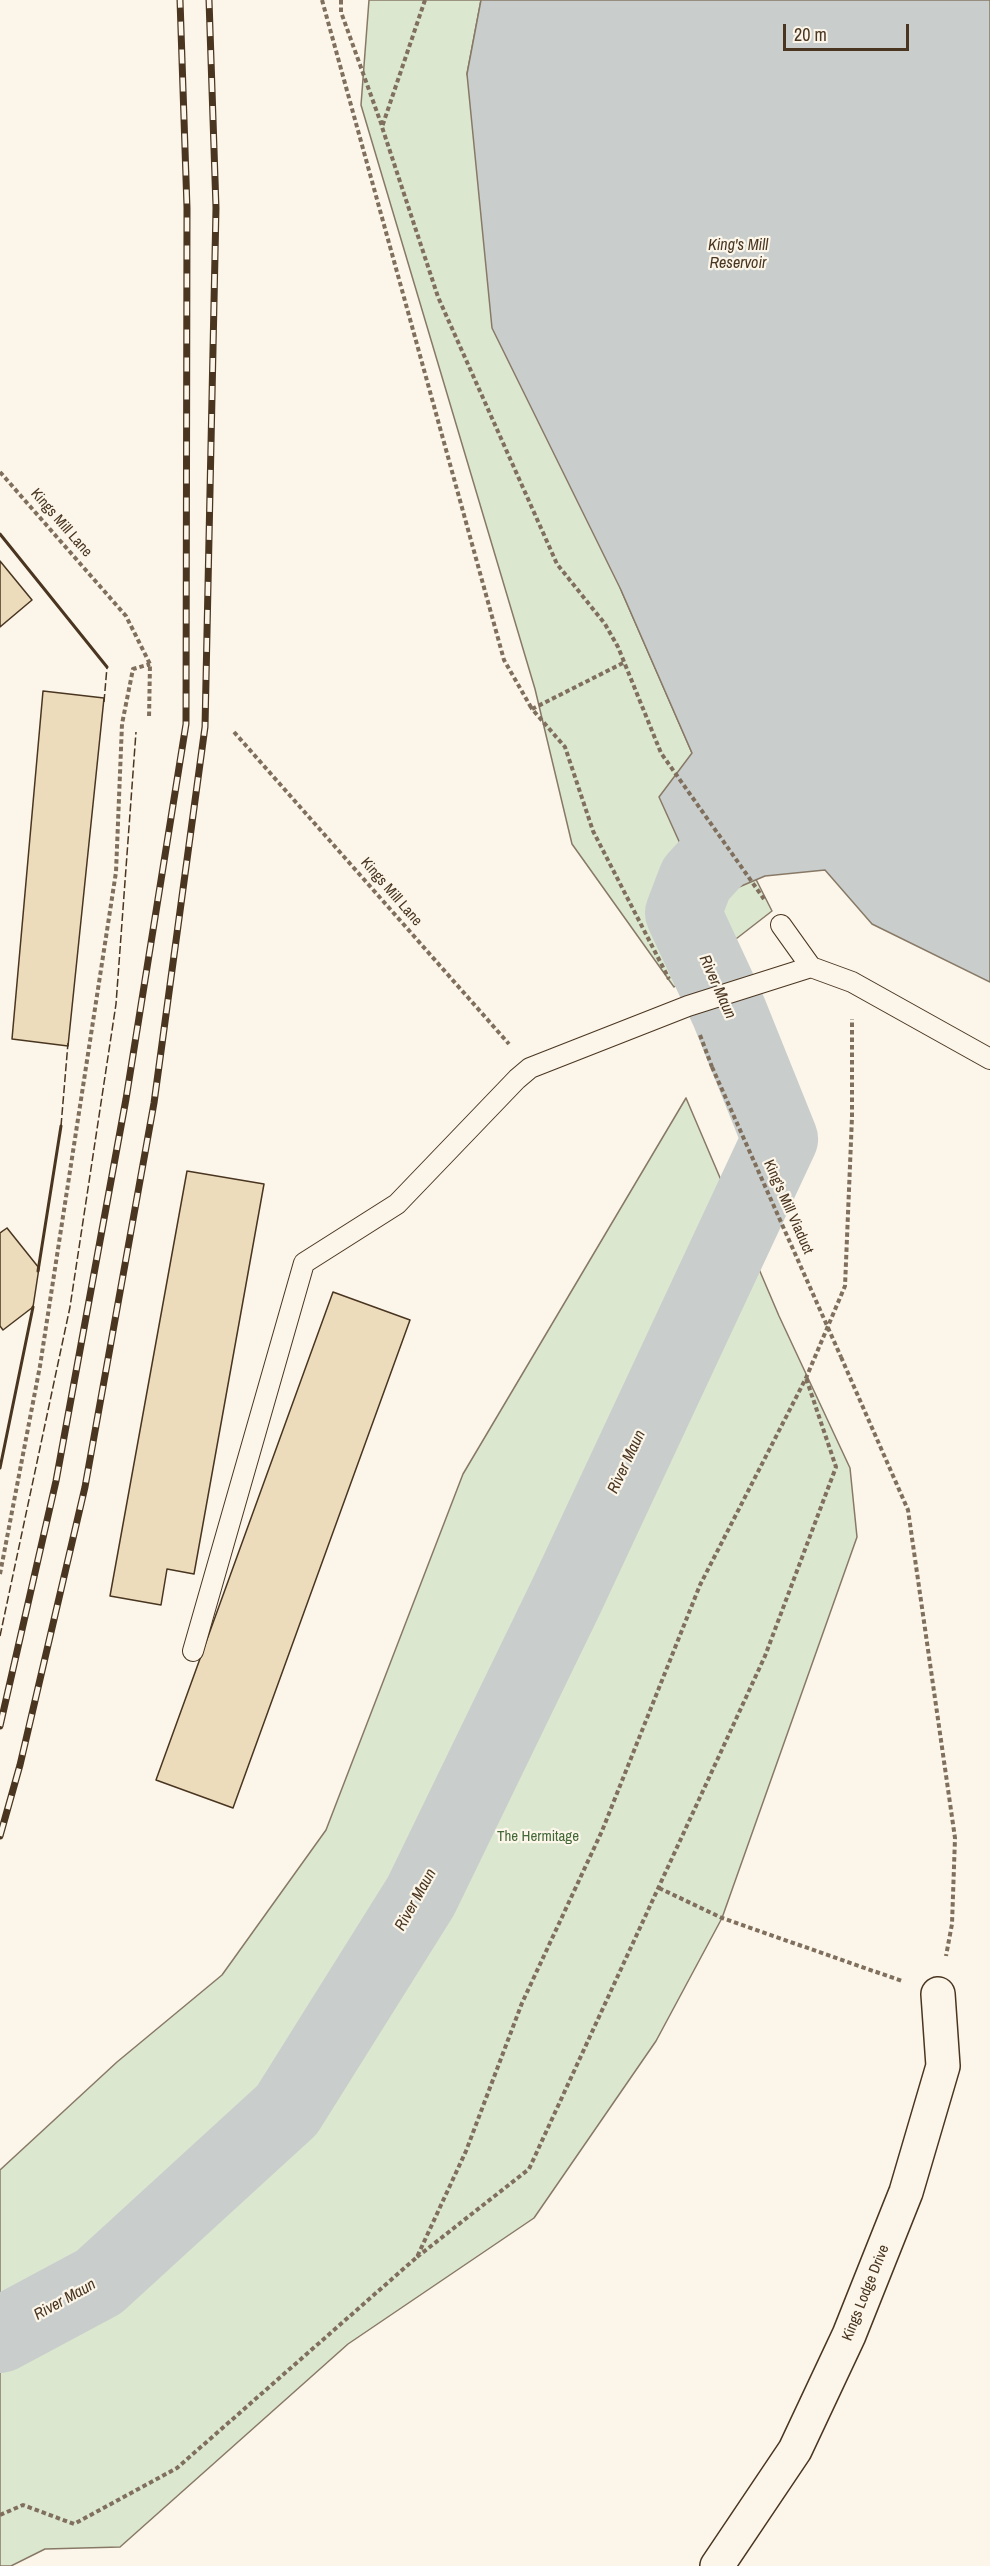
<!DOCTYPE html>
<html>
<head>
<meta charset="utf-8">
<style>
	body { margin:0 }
	#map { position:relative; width:990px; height:2566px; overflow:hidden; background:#fbf6e9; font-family:"Archivo Narrow",sans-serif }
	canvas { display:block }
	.scale { position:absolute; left:783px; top:24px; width:126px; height:27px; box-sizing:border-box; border:3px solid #4a3520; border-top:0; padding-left:8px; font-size:18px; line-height:21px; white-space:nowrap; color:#4a3520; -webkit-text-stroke:4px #fbf6e9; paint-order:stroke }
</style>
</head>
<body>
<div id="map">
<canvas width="990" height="2566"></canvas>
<div class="scale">20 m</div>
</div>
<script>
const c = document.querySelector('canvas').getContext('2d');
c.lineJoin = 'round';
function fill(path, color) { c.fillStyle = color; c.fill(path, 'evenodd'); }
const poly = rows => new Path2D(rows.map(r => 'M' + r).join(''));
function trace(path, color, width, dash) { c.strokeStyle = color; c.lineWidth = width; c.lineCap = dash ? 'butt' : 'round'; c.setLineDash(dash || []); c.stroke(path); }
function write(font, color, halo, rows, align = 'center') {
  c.font = font + ' "Archivo Narrow",sans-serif'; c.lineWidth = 4.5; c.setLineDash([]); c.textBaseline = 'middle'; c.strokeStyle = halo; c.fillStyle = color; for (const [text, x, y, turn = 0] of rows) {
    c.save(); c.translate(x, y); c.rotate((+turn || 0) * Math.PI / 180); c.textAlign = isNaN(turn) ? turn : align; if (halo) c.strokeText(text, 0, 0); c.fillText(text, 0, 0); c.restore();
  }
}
const green = poly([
	[369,0,481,0,467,74,621,590,692,753,772,911,674,987,572,844,535,689,361,105,369,0],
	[686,1098,779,1316,850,1468,857,1537,722,1918,656,2041,534,2218,348,2344,120,2547,45,2549,11,2566,0,2566,0,2170,117,2062,222,1975,326,1830,463,1474,686,1098]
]);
fill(green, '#dce7d0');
trace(green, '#887966', 1.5);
const water = poly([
	[481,0,990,0,990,982,872,924,825,870,765,876,706,901,659,797,692,753,621,590,492,328,467,74,481,0]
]);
fill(water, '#c9cecd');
trace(water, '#887966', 1.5);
trace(poly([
	[0,2335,99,2282,287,2110,421,1896,566,1597,780,1139,729,1012,683,913,696,879,767,802]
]), '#c9cecd', 76);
const building = poly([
	[0,561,32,600,0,627,0,561],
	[43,691,104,698,68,1046,12,1039,43,691],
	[187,1171,264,1184,194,1574,167,1569,161,1605,110,1596,187,1171],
	[7,1228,39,1268,33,1307,3,1330,0,1326,0,1233,7,1228],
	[333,1292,410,1320,233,1808,156,1780,333,1292]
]);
fill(building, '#ecdcbc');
trace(building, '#4a3520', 1.5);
const lane = poly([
	[781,925,811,967,852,982,990,1059],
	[193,1651,304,1263,397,1204,517,1079,530,1068,688,1006,811,967]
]);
const street = poly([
	[717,2566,795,2450,849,2335,906,2192,943,2066,938,1994]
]);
trace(lane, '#4a3520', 22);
trace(street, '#4a3520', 36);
trace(poly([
	[322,0,504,660,532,709],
	[341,0,341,12,382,126],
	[425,0,382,127,438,297,557,564,605,624,618,647,661,753,764,899],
	[0,472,126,616,150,664,149,719],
	[623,663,532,709,565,747,593,831,669,979],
	[234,732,509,1044],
	[700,1035,712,1067],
	[841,1357,908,1510,955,1838,952,1924,946,1956],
	[0,1574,40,1366,116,872,122,724,133,669,150,664],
	[659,1888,722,1918,902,1981],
	[417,2257,529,2169,765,1656,836,1467,806,1378],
	[0,2515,23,2505,74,2524,177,2468,417,2257,466,2151,522,2003,602,1831,700,1585,806,1378,845,1286,852,1117,852,1019]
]), '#7f6f5c', 4, [4.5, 3]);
trace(lane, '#fbf6e9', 20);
trace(street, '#fbf6e9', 33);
const rail = poly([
	[0,1726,56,1481,126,1099,186,724,187,208,180,0],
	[0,1836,20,1765,85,1487,154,1103,205,727,216,208,209,0]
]);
trace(rail, '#4a3520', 7);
trace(rail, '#fbf6e9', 4.5, [14]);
trace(poly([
	[712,1067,841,1357]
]), '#7f6f5c', 4, [4.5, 3]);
trace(poly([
	[104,702,107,667],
	[61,1126,68,1043],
	[0,1636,70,1307,116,1004,136,732]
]), '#4a3520', 1.5, [8, 3]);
trace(poly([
	[0,534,107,667],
	[38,1271,61,1126],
	[0,1468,33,1307]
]), '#4a3520', 3);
write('15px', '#4a3520', '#fbf6e9', [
	["Kings Mill Lane",61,523,49],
	["Kings Mill Lane",391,892,49],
	["King's Mill Viaduct",788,1207,66],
	["Kings Lodge Drive",866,2293,-68]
]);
write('15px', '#436837', '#fbf6e9', [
	["The Hermitage",538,1837]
]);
write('italic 16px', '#4a3520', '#fbf6e9', [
	["King's Mill",738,246],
	["Reservoir",738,264],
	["River Maun",717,987,66],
	["River Maun",627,1462,-65],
	["River Maun",416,1900,-61],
	["River Maun",65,2300,-29]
]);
</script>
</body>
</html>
